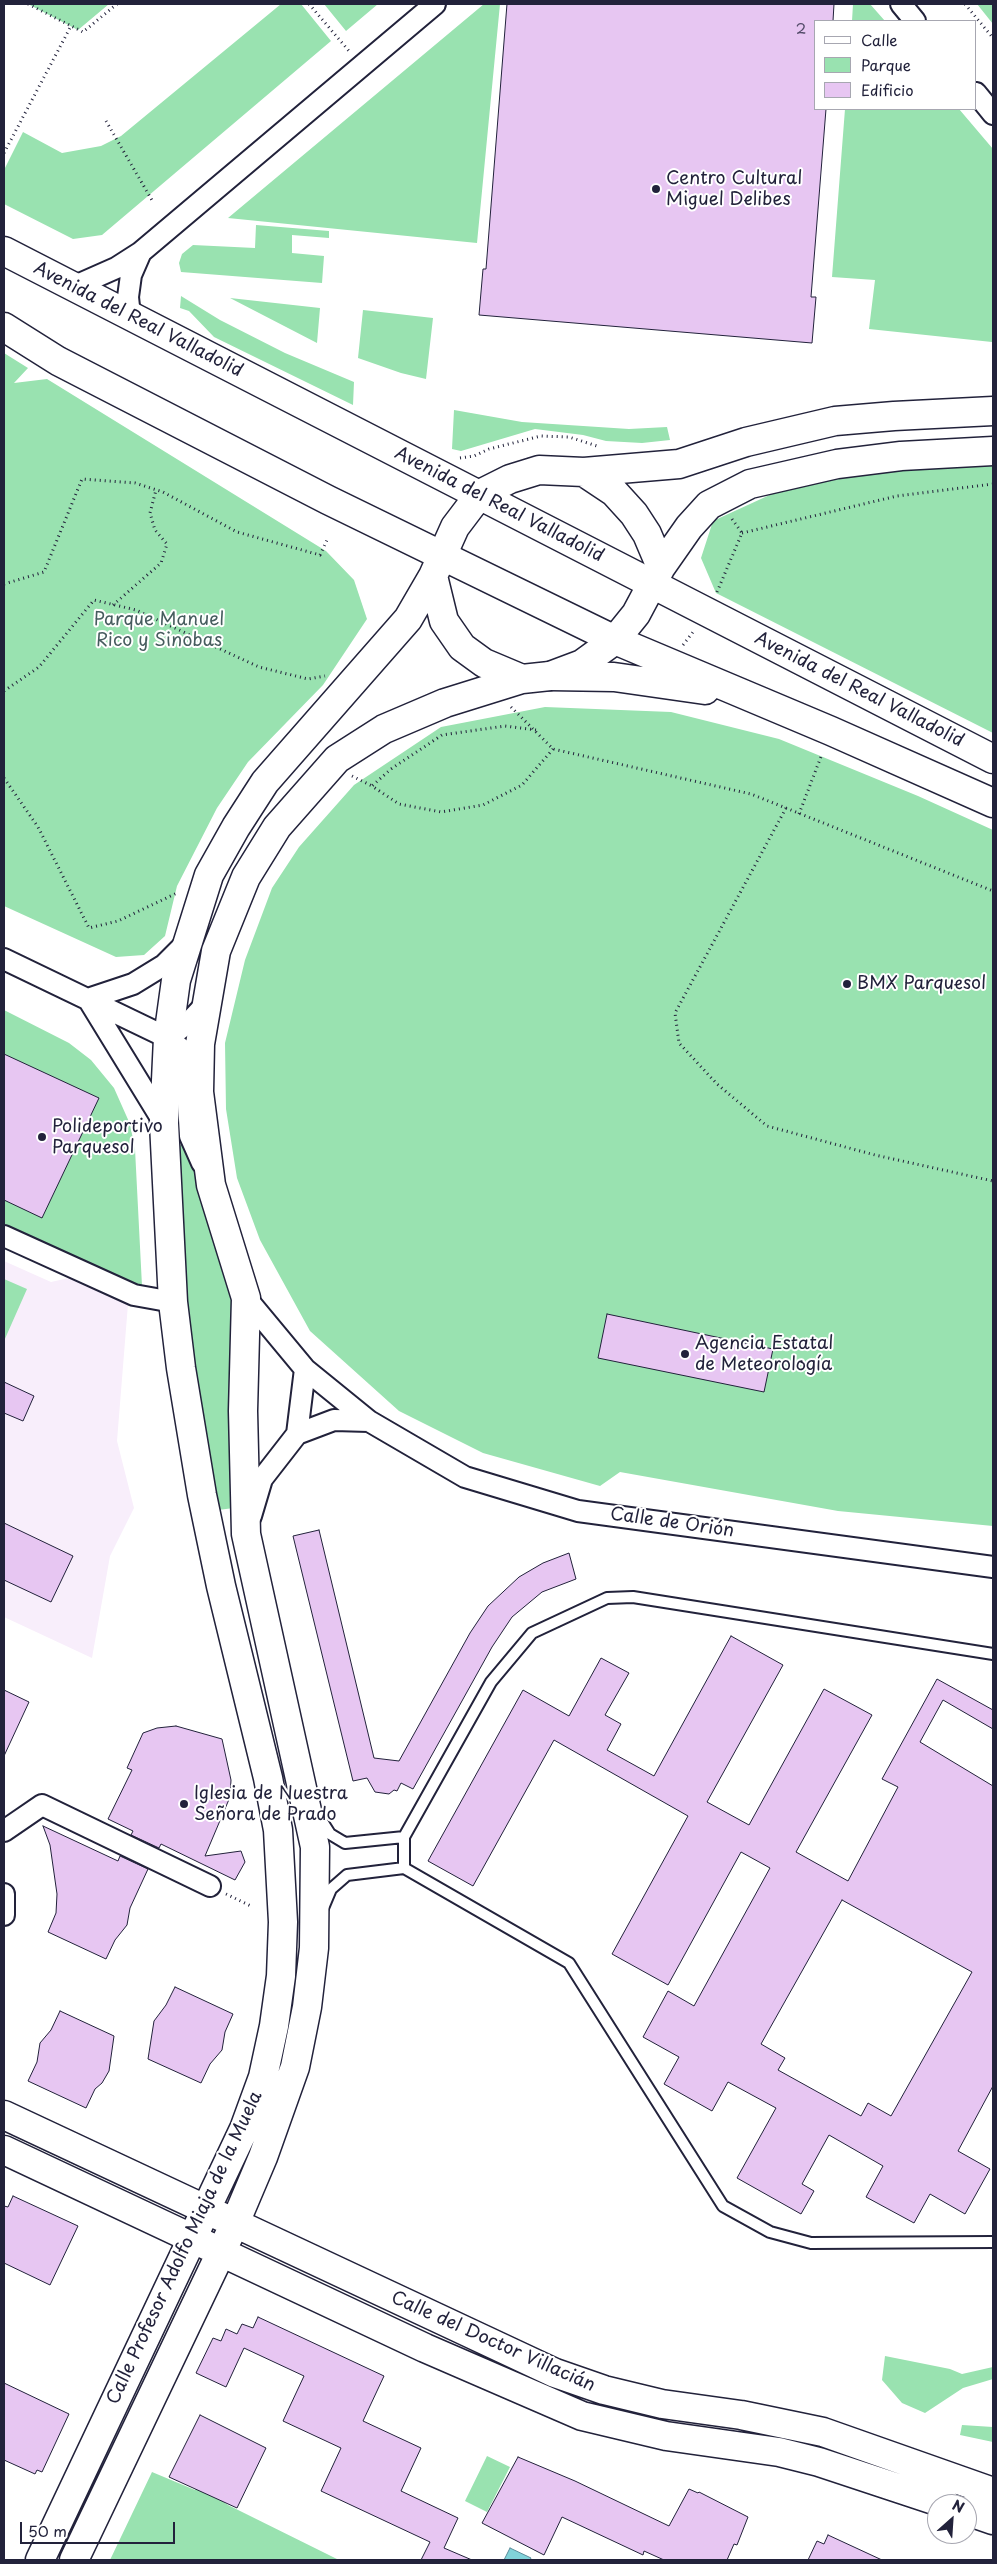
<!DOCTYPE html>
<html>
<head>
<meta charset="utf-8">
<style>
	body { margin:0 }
	#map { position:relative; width:997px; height:2564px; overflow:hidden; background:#fff; font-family:"Playpen Sans",sans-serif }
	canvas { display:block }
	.frame { position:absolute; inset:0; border:5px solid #22223b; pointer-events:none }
	.legend { position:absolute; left:814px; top:20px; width:162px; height:90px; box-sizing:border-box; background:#fff; border:1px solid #a7a7b1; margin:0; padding:6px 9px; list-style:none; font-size:15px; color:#22223b }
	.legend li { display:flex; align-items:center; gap:10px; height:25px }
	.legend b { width:25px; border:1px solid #a7a7b1 }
	.north { position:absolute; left:927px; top:2494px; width:50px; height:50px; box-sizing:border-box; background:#fff; border:1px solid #a7a7b1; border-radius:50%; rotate:26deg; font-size:14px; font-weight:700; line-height:20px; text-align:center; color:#22223b }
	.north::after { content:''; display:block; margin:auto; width:18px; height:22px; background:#22223b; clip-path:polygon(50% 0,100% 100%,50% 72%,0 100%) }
	.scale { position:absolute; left:20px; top:2522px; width:155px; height:22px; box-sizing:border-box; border:2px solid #22223b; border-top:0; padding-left:6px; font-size:15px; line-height:18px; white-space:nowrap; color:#22223b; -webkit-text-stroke:4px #fff; paint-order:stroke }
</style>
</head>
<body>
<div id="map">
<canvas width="997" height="2564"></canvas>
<div class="frame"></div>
<ul class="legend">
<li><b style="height:6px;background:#fff"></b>Calle</li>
<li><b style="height:14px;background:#99e2b0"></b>Parque</li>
<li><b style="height:14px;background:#e7c6f2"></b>Edificio</li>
</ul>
<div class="north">N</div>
<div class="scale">50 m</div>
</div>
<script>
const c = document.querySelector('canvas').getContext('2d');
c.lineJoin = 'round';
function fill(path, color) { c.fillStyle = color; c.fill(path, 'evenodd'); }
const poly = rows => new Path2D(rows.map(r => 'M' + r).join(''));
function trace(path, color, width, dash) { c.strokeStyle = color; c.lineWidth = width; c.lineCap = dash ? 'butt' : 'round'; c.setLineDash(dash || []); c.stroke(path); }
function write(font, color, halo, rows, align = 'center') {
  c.font = font + ' "Playpen Sans",sans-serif'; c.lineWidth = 4; c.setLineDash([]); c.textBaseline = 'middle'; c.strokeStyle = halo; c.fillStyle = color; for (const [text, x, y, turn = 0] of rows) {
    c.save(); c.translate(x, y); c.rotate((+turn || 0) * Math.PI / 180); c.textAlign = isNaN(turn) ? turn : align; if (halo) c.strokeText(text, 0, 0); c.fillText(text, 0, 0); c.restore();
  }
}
fill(poly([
	[4,1261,51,1282,73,1277,128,1304,117,1441,134,1508,110,1556,92,1658,4,1617]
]), '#f8eefb');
fill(poly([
	[28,4,109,4,78,30],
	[281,4,301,4,331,41,102,235,73,239,4,204,4,170,23,132,62,153,101,146,121,136],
	[324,4,378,4,346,31],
	[484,4,500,4,477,243,228,218],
	[853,4,870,4,885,21,852,21],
	[977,4,993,4,993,24],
	[845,109,959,109,993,149,993,350,992,342,869,329,875,280,832,277],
	[256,225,329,231,329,238,292,235,292,253,324,256,322,283,181,272,179,263,182,254,193,245,255,248],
	[181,296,220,320,285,353,354,382,353,405,214,337,189,311,180,308],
	[230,298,320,308,317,343],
	[363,310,433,318,426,379,401,373,358,358],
	[4,353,28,368,14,383,47,379,326,551,354,580,367,619,323,685,248,762,217,808,177,886,165,936,144,955,116,957,4,906],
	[454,410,522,422,629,429,667,427,670,440,642,443,606,441,583,435,535,429,461,451,452,449],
	[993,458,993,733,716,593,701,558,713,521,837,464],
	[545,707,671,712,779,739,918,796,993,830,993,1526,838,1511,620,1472,600,1486,483,1453,399,1411,310,1331,260,1240,237,1178,226,1109,225,1043,245,960,272,888,299,847,354,785,441,727],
	[4,1010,69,1043,91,1060,114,1088,130,1124,135,1149,142,1286,139,1287,4,1224],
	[176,1144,184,1146,215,1225,235,1308,235,1354,230,1448,234,1508,218,1510,184,1303],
	[4,1279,27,1289,4,1341],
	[885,2356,950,2369,962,2374,993,2367,993,2379,963,2388,925,2413,902,2403,882,2380],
	[962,2425,993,2427,993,2442,960,2435],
	[487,2456,510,2467,487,2512,465,2501],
	[152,2472,195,2490,198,2485,228,2505,339,2560,110,2560]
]), '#99e2b0');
const water = poly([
	[510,2548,531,2558,530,2560,504,2560,510,2548]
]);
fill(water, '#81d3da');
trace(water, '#5b8c9a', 1);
const building = poly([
	[507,4,834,4,833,21,816,21,816,109,826,109,811,297,816,297,812,343,479,315,483,269,486,269,507,4],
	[4,1054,99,1098,42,1218,4,1200,4,1054],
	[607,1314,773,1349,764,1392,598,1358,607,1314],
	[4,1382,34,1396,23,1421,4,1413,4,1382],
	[4,1523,73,1556,51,1602,4,1580,4,1523],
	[319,1530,374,1758,399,1761,470,1633,488,1606,519,1577,543,1563,569,1553,576,1579,542,1592,512,1617,492,1647,413,1789,401,1783,397,1791,394,1790,389,1794,375,1792,367,1778,353,1781,293,1536,319,1530],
	[731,1636,783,1665,707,1802,749,1825,824,1689,872,1715,796,1852,848,1881,898,1787,882,1779,937,1679,993,1710,993,1729,943,1700,920,1742,993,1786,993,2086,958,2151,990,2169,965,2214,930,2194,914,2223,866,2197,883,2166,829,2135,802,2184,814,2191,801,2214,737,2178,776,2108,728,2082,712,2111,664,2084,679,2057,643,2037,668,1991,694,2006,770,1868,741,1852,668,1985,612,1954,688,1816,554,1740,473,1886,428,1861,523,1690,569,1716,601,1658,629,1673,605,1715,621,1724,607,1750,654,1776,731,1636],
	[842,1900,972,1972,891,2116,868,2103,861,2116,778,2070,785,2058,761,2044,842,1900],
	[4,1690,29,1702,4,1756,4,1690],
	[176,1726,222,1739,231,1780,230,1797,205,1856,241,1851,245,1862,235,1880,161,1844,159,1848,131,1835,133,1831,108,1819,132,1770,127,1768,143,1733,157,1728,176,1726],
	[43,1826,118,1861,120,1856,148,1869,130,1908,127,1925,115,1940,106,1959,48,1932,56,1913,57,1894,50,1845,43,1826],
	[175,1987,233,2014,225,2032,222,2050,210,2064,201,2083,148,2059,154,2021,166,2005,175,1987],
	[60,2011,114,2036,109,2071,102,2083,95,2089,86,2108,28,2081,37,2062,40,2043,51,2030,60,2011],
	[13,2196,78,2226,50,2285,4,2263,4,2206,8,2207,13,2196],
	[258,2317,384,2376,363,2421,421,2448,401,2491,458,2518,444,2548,472,2560,421,2560,430,2542,321,2491,341,2448,283,2421,304,2376,244,2348,226,2387,196,2373,213,2338,221,2341,226,2329,237,2334,242,2324,253,2328,258,2317],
	[4,2383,69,2414,42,2472,37,2470,35,2474,4,2460,4,2383],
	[200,2415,266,2448,237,2508,169,2477,200,2415],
	[518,2457,575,2481,669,2526,689,2489,698,2493,699,2492,748,2517,737,2545,734,2544,727,2560,664,2560,644,2551,643,2555,562,2517,544,2555,482,2523,518,2457],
	[828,2535,882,2560,808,2560,817,2541,824,2544,828,2535]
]);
fill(building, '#e7c6f2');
trace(building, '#22223b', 1);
const lane = poly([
	[993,1654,633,1597,607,1598,532,1633,491,1682,404,1837,404,1868,569,1963,723,2206,770,2232,811,2243,993,2242],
	[318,1815,330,1834,345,1843,404,1837],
	[323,1908,331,1889,347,1875,404,1868]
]);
const street = poly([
	[901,4,915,21],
	[976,93,993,114],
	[73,287,116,268,141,252,435,4],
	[130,316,128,297,131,275,141,252],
	[4,959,168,1038,185,1052,190,1136,202,1163],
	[88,999,164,1123],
	[88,999,133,984,164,965,186,943],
	[168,1038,189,1022,205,1005],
	[4,1236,134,1295,173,1302],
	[246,1298,305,1369,369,1421,465,1477,578,1511,993,1567],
	[297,1434,305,1369],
	[251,1516,262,1479,297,1434,334,1420,369,1421],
	[4,1831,42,1805,210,1886],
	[4,1894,4,1915]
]);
const secondary = poly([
	[584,472,614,492,634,514,647,534,661,567],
	[433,576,444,621,462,647,484,663,522,679,550,676,582,664,615,640,636,614,661,567,689,527,709,505,750,484,837,464,901,456,993,451],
	[4,2115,555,2373,604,2390,662,2404,741,2415,823,2432,993,2492],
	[4,2150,425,2348,582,2416,666,2436,779,2452,819,2462,946,2504],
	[967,2511,993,2520],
	[40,2560,244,2129,263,2077,274,2026,281,1976,283,1922,278,1830,268,1778,221,1586,202,1495,181,1368,173,1302,164,1123,168,1038,176,980,209,875,236,827,265,782,408,619,433,576,455,527,480,494,510,479,539,470,584,472,679,464,746,442,835,421,894,416,993,411],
	[74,2560,235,2223,263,2157,295,2067,307,2007,314,1948,315,1847,246,1534,243,1411,246,1298,211,1185,199,1092,200,1044,216,951,246,877,277,827,337,759,384,729,445,703,522,679]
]);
const highway = poly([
	[4,251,993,759],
	[4,327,58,361,328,500,615,640,831,731,993,803],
	[550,676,614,677,705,690]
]);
trace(lane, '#22223b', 14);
trace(street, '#22223b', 24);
trace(secondary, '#22223b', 31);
trace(highway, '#22223b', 31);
trace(poly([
	[28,4,83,32,117,4],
	[309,4,349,51],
	[965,4,993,38],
	[106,121,153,202],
	[4,153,71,26],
	[460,458,474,456,489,449,541,436,569,437,597,446],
	[732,519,742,533],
	[742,533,897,496,993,484],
	[4,584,44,572,82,479,135,483,163,492,237,532,320,555,328,538],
	[717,592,742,533],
	[113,605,161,563,167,544,155,530,150,513,156,490],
	[683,645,693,632],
	[4,691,39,667,94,600,136,610,259,667,308,679,325,676],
	[511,707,553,749,751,794,993,891],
	[536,730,505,726,442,735,391,769,372,786,399,804,441,812,483,805,522,785,553,749],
	[352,776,372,786],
	[4,778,38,827,89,928,118,921,177,893],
	[786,808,675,1013,679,1043,717,1084,767,1126,875,1155,993,1181],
	[799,814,822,754],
	[226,1894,253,1907]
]), '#22223b', 3, [1, 4]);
trace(lane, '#fff', 10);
trace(street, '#fff', 20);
trace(secondary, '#fff', 28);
trace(highway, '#fff', 28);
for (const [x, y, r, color] of [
	[656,189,5,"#22223b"],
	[847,984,5,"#22223b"],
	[42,1137,5,"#22223b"],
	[685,1354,5,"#22223b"],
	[184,1804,5,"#22223b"]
]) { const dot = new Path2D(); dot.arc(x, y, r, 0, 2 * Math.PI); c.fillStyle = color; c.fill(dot); trace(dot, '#fff', 2); }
write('15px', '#534b69', null, [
	["2",801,30]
]);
write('18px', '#22223b', '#fff', [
	["Centro Cultural",666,179],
	["Miguel Delibes",666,200],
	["BMX Parquesol",857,984],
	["Polideportivo",52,1127],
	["Parquesol",52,1148],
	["Agencia Estatal",695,1344],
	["de Meteorología",695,1365],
	["Iglesia de Nuestra",194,1794],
	["Señora de Prado",194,1815]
], 'left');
write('18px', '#22223b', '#fff', [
	["Avenida del Real Valladolid",138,320,27],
	["Avenida del Real Valladolid",499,505,27],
	["Avenida del Real Valladolid",859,690,27],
	["Calle de Orión",672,1523,8],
	["Calle Profesor Adolfo Miaja de la Muela",185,2248,-65],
	["Calle del Doctor Villacián",493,2342,24]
]);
write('18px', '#465c5e', '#fff', [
	["Parque Manuel",159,620],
	["Rico y Sinobas",159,641]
]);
</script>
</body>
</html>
